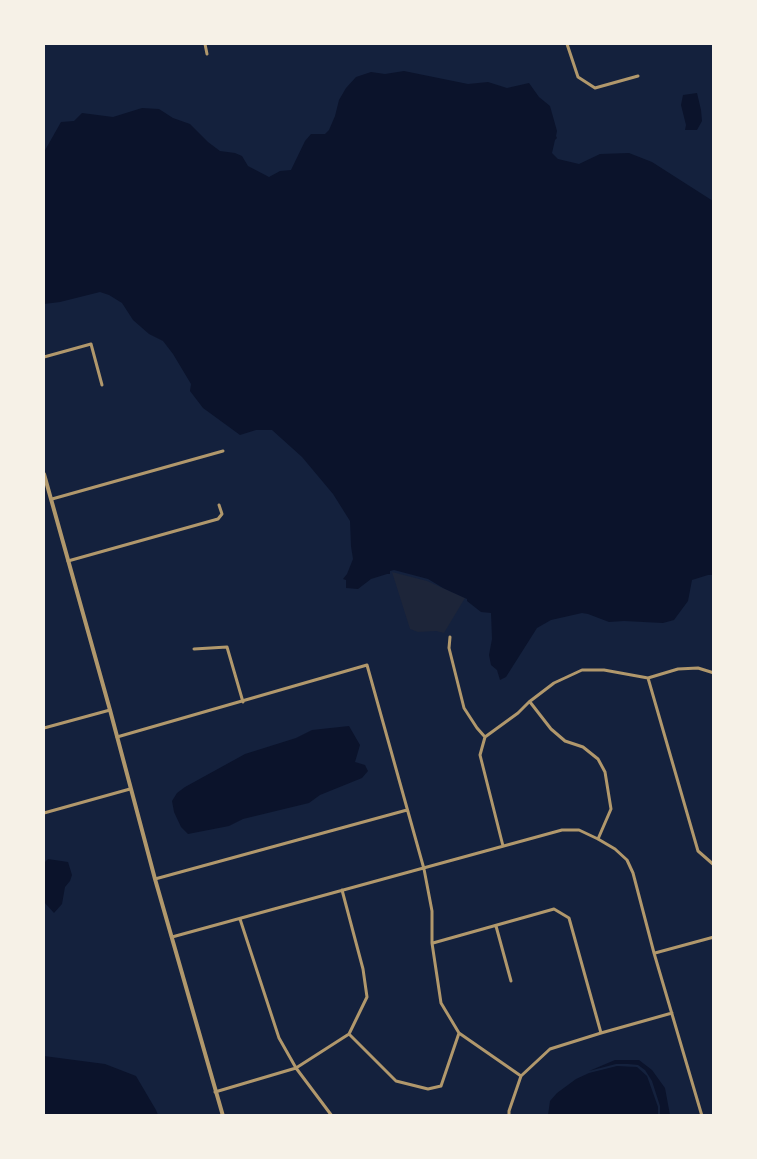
<!DOCTYPE html>
<html>
<head>
<meta charset="utf-8">
<style>
	body { margin:0 }
	#map { position:relative; width:757px; height:1159px; overflow:hidden; background:#14213d; font-family:Lato,sans-serif }
	canvas { display:block }
	.frame { position:absolute; inset:0; border:45px solid #f6f1e7; pointer-events:none }
</style>
</head>
<body>
<div id="map">
<canvas width="757" height="1159"></canvas>
<div class="frame"></div>
</div>
<script>
const c = document.querySelector('canvas').getContext('2d');
c.lineJoin = 'round';
function fill(path, color) { c.fillStyle = color; c.fill(path, 'evenodd'); }
const poly = rows => new Path2D(rows.map(r => 'M' + r).join(''));
function trace(path, color, width, dash) { c.strokeStyle = color; c.lineWidth = width; c.lineCap = dash ? 'butt' : 'round'; c.setLineDash(dash || []); c.stroke(path); }
fill(poly([
	[392,572,427,581,465,598,444,633,436,631,418,632,410,629]
]), '#1d2539');
fill(poly([
	[404,71,468,84,488,82,507,88,529,83,539,97,550,106,557,131,556,136,557,138,555,140,552,153,558,159,579,164,600,154,629,153,652,162,713,201,713,575,708,575,692,580,688,601,674,620,663,623,624,621,609,622,588,614,582,613,551,620,537,628,506,677,500,680,497,670,491,665,489,655,492,639,491,613,481,612,467,601,467,599,443,588,428,579,394,570,390,571,390,574,387,574,371,579,358,589,346,588,346,580,343,579,347,574,353,559,351,546,350,521,333,494,302,457,272,430,256,430,240,435,203,408,190,391,191,384,173,354,163,341,149,334,133,320,122,303,109,295,100,292,60,302,44,304,44,152,61,122,74,121,82,113,113,117,142,108,159,109,173,118,190,124,208,142,220,151,235,153,242,156,248,166,269,177,280,171,291,170,305,141,311,134,325,134,329,130,335,116,339,100,346,88,356,77,371,72,385,74],
	[697,93,701,110,702,121,697,130,685,130,686,125,681,105,683,95],
	[349,726,360,745,355,762,365,765,368,771,362,778,320,795,309,803,243,819,229,826,188,834,181,827,174,812,172,801,177,793,185,787,245,754,296,738,312,730],
	[48,859,68,862,72,875,70,881,65,887,62,904,54,913,44,902,44,863],
	[44,1056,105,1064,136,1076,156,1110,158,1115,44,1115],
	[615,1060,639,1060,652,1070,665,1088,670,1115,660,1115,660,1106,652,1081,645,1070,638,1065,628,1064,616,1064,589,1071],
	[617,1066,637,1067,647,1076,658,1107,658,1115,548,1115,550,1101,557,1093,576,1079,589,1073]
]), '#0b132b');
trace(poly([
	[205,44,207,54],
	[567,44,578,77,595,88,638,76],
	[44,357,91,344,102,385],
	[52,499,223,451],
	[68,561,218,519,222,514,219,505],
	[450,637,449,648,464,708,477,728,485,737],
	[194,649,227,647,243,702],
	[648,678,698,851,714,865],
	[530,702,551,729,565,741,583,747,598,759,605,772,611,809,598,839],
	[44,728,110,710],
	[117,737,367,665,424,869,432,911,432,943,441,1003,459,1033,521,1076],
	[44,813,130,789],
	[503,846,480,755,485,737,518,713,529,702,554,683,582,670,604,670,648,678,678,669,698,668,714,673],
	[155,879,407,810],
	[240,919,279,1038,296,1068,332,1116],
	[496,926,511,981],
	[172,937,562,830,579,830,598,839,615,849,627,860,633,873,654,953,702,1116],
	[433,943,554,909,569,918,601,1033],
	[655,953,714,937],
	[349,1034,396,1081,428,1089,441,1086,459,1033],
	[215,1092,296,1068,349,1034,367,997,363,969,342,890],
	[509,1116,509,1111,521,1076,550,1049,601,1033,672,1013]
]), '#b1986c', 3);
trace(poly([
	[44,474,110,710,155,879,223,1116]
]), '#b1986c', 4);
</script>
</body>
</html>
